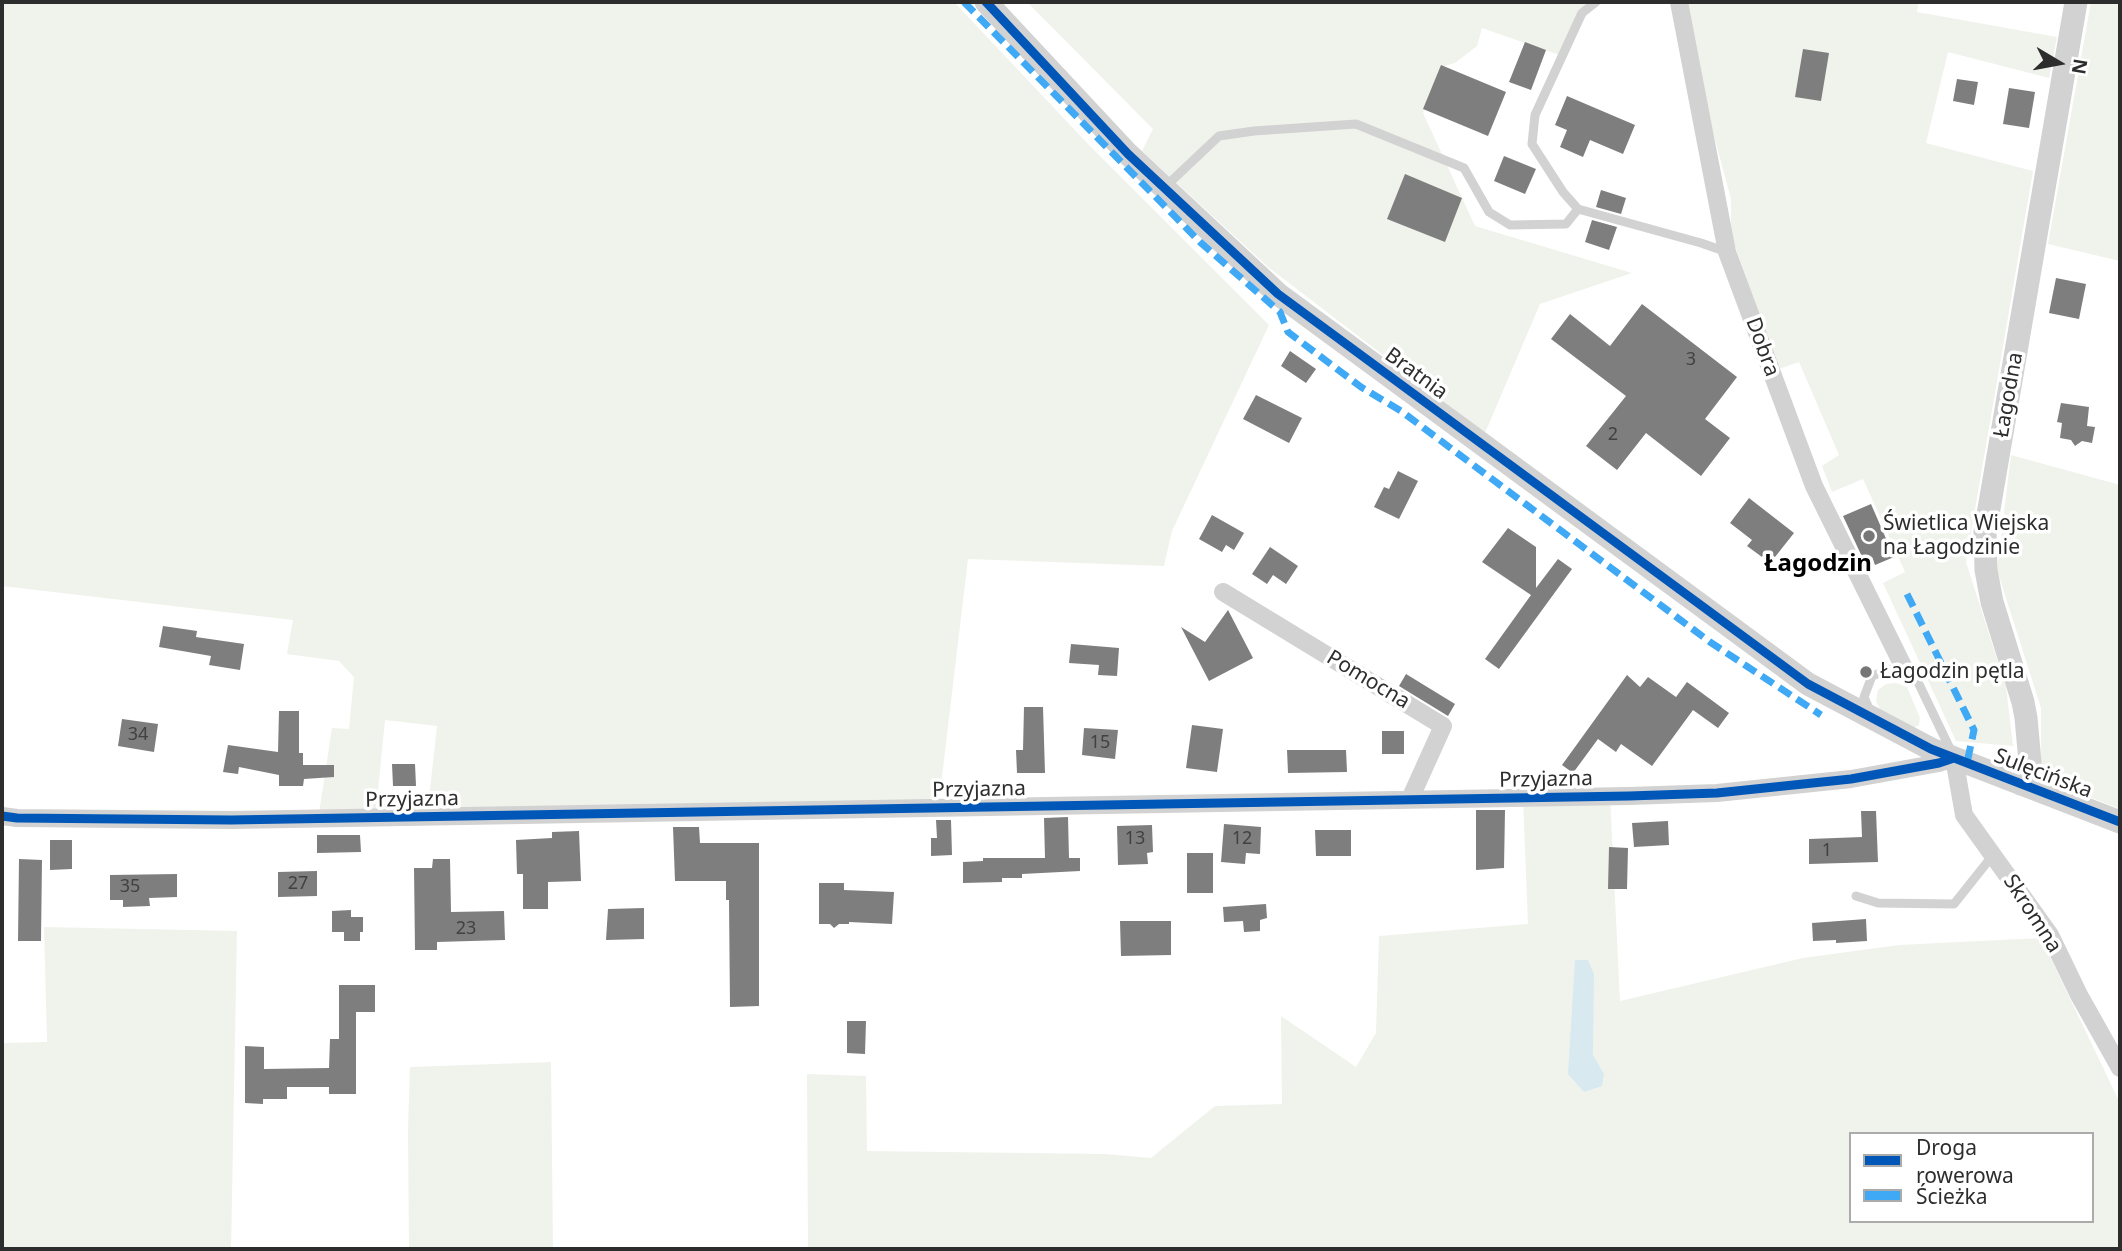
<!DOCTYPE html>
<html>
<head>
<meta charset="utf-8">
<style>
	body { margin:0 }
	#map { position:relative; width:2122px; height:1251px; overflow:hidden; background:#fff; font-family:"Noto Sans",sans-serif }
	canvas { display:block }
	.frame { position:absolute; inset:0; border:4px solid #2d2d2d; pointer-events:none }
	.legend { position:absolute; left:1849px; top:1132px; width:245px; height:91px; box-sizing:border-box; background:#fff; border:2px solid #ababab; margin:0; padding:9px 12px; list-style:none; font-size:21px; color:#2d2d2d }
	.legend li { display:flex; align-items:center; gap:14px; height:35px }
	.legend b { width:35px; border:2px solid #ababab }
	.north { position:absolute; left:2024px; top:28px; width:70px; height:70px; -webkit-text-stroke:5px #fff; paint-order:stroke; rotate:100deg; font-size:19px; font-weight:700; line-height:28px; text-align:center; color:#2d2d2d }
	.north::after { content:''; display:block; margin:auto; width:24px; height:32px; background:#2d2d2d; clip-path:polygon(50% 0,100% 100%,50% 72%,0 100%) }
</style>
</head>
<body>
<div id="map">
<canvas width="2122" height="1251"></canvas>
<div class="frame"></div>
<ul class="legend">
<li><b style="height:9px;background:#0057b8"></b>Droga rowerowa</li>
<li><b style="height:9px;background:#3fa9f5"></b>Ścieżka</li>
</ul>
<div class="north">N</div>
</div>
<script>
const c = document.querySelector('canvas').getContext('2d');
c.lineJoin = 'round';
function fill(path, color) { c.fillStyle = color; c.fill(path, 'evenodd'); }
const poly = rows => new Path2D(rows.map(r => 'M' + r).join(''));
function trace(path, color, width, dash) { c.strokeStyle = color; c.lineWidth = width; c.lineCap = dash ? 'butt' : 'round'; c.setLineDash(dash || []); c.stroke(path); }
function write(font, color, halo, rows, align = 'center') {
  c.font = font + ' "Noto Sans",sans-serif'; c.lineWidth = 7; c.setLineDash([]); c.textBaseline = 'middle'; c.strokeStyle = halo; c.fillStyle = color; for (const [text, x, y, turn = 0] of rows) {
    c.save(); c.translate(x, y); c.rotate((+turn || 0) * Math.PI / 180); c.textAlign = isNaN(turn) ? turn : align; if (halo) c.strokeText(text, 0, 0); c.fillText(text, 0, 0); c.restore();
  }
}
fill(poly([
	[2,2,954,2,1089,145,1269,325,1172,531,1164,566,968,559,938,810,427,817,437,726,385,720,375,821,318,820,332,728,349,729,354,677,339,661,287,654,293,620,2,586],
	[1027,2,1585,2,1592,6,1569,32,1562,56,1482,28,1477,46,1455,63,1441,67,1423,113,1475,226,1632,273,1540,304,1485,433,1268,267,1142,151,1153,129],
	[1678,2,1919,2,1917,12,2057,37,2049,78,1948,52,1926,143,2033,171,1966,562,2006,687,2013,746,1956,741,1883,583,1905,572,1863,479,1832,492,1822,466,1839,455,1799,362,1779,369,1731,235,1731,199],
	[2091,2,2120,2,2120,261,2048,244],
	[2011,455,2120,485,2120,809,2041,778,2041,708,1997,570],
	[1896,683,1907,687,1920,718,1919,725,1913,728,1881,711,1876,701,1878,690,1886,684],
	[1610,796,1620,1001,1803,958,1899,945,2041,938,2120,1103,2120,1249,808,1249,807,1074,866,1076,867,1151,1105,1154,1151,1158,1215,1106,1282,1104,1281,1016,1356,1067,1376,1033,1379,936,1528,924,1523,798],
	[1851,1134,2092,1134,2092,1221,1851,1221],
	[44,927,237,931,231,1249,2,1249,2,1043,47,1042],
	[551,1062,553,1249,409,1249,408,1130,410,1067]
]), '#f0f3eb');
fill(poly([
	[1575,960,1588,960,1594,974,1593,1055,1604,1074,1602,1086,1584,1092,1568,1074]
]), '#d8e9f0');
fill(poly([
	[1525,42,1546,50,1531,90,1509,82],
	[1803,49,1829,53,1821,101,1795,97],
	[1441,65,1506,92,1488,136,1423,109],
	[1957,79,1978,82,1974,105,1953,101],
	[2009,88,2035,92,2029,128,2003,124],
	[1567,96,1635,125,1623,154,1590,140,1583,157,1560,147,1567,130,1555,125],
	[1504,156,1536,169,1525,194,1494,181],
	[1405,174,1462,198,1445,242,1387,219],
	[1601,190,1626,198,1621,214,1596,207],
	[1592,220,1617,227,1609,250,1585,242],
	[2056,278,2086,284,2079,319,2049,313],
	[1642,304,1737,377,1705,419,1730,438,1701,476,1646,433,1617,470,1586,446,1626,396,1551,339,1570,314,1610,346],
	[1290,351,1316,369,1306,383,1281,366],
	[1256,395,1302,418,1289,443,1243,419],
	[2061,403,2089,407,2087,426,2095,427,2092,443,2082,441,2075,446,2071,440,2060,438,2062,423,2057,422],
	[1398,471,1418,481,1399,519,1374,507,1384,487,1389,489],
	[1749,498,1794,533,1775,557,1766,551,1762,557,1747,546,1752,540,1730,523],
	[1871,504,1894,557,1875,565,1872,557,1864,561,1843,516],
	[1212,515,1244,533,1234,550,1226,545,1222,552,1199,539],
	[1508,528,1536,547,1536,588,1558,559,1572,569,1499,669,1485,659,1531,595,1482,562],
	[1270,547,1298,566,1286,584,1273,575,1267,584,1252,574],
	[1228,610,1253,658,1209,681,1181,627,1205,642],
	[163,626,197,631,196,637,244,644,240,670,209,665,211,656,159,647],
	[1071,644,1119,648,1117,676,1098,675,1099,665,1069,663],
	[1406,674,1455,704,1448,716,1399,686],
	[1627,675,1640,687,1648,677,1676,697,1687,682,1729,713,1718,728,1693,710,1652,766,1621,744,1616,752,1598,739,1573,773,1562,765],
	[1024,707,1043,707,1045,773,1017,773,1016,750,1023,750],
	[279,711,299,711,299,753,303,753,303,765,334,765,334,777,304,779,303,786,279,786,279,775,239,767,238,774,223,772,228,745,278,752],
	[122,719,158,724,154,752,118,746],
	[1192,725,1223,729,1217,772,1186,768],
	[1084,728,1118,730,1115,759,1082,755],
	[1382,731,1404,731,1404,754,1382,754],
	[1287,750,1346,750,1347,772,1288,773],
	[392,764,415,764,416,786,393,786],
	[1476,810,1505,810,1504,868,1476,870],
	[1861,811,1876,811,1878,862,1809,864,1809,839,1862,837],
	[1068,817,1069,858,1080,858,1080,871,1022,874,1022,878,1002,878,1002,882,963,883,963,862,983,861,983,858,1045,858,1044,818],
	[936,820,951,820,952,855,931,856,931,838,937,838],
	[1668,821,1669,845,1634,847,1632,823],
	[1224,824,1261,827,1260,854,1246,853,1245,864,1221,862],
	[1152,825,1153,852,1147,853,1148,864,1118,865,1117,826],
	[673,827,699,827,700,843,759,843,759,1006,730,1007,729,900,726,900,726,881,675,881],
	[1315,830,1351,830,1351,856,1316,856],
	[579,831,581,881,548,882,548,909,523,909,523,874,517,874,516,840,552,838,552,832],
	[317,835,360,835,361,852,317,853],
	[50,840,72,840,72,869,50,870],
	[1609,847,1628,848,1627,889,1608,889],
	[1187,853,1213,853,1213,893,1187,893],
	[19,859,42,860,41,941,18,941],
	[433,859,450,859,451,912,504,911,505,940,437,942,437,950,415,950,414,868,432,868],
	[317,871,317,896,278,897,278,872],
	[177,874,177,897,149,898,150,906,123,907,123,900,110,900,110,875],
	[819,883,844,883,844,890,894,892,892,924,849,922,849,924,839,924,834,928,830,924,819,924],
	[1266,904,1267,918,1260,920,1260,931,1244,932,1243,921,1224,922,1223,907],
	[644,908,644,939,606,940,608,909],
	[351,910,351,917,363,917,363,932,360,932,360,941,344,941,344,932,332,932,332,911],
	[1866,919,1867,941,1836,943,1836,940,1813,941,1812,923],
	[1120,921,1171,921,1171,955,1121,956],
	[339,985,375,985,375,1012,356,1012,356,1094,329,1094,329,1087,287,1087,287,1099,263,1099,263,1104,245,1103,245,1046,264,1047,264,1069,329,1068,330,1039,339,1039],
	[847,1021,866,1021,865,1054,847,1053]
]), '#7e7e7e');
trace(poly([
	[1596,2,1582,13,1535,115,1532,144,1563,192,1578,209,1701,243,1727,252],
	[1165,187,1219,136,1254,131,1356,124,1464,168,1489,212,1510,225,1566,224,1578,209],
	[1870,711,1864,697,1872,676,1892,669,1906,672,1917,680,1952,753],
	[1856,896,1878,903,1954,904,1993,855]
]), '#d2d2d2', 9);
trace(poly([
	[1679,2,1727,252,1814,486,1906,672],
	[1223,592,1443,726,1410,799],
	[2,816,17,818,231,820,1629,796,1717,793,1851,779,1939,763,1954,758,1964,815,2050,935,2079,995,2120,1068]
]), '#d2d2d2', 18);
trace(poly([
	[986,2,1128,154,1278,294,1808,684,1931,749,2120,822],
	[2021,784,2030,762,2026,718,2023,702,1992,602,1986,570,1985,532,2076,2]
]), '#d2d2d2', 23);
trace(poly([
	[964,2,1200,242,1280,312,1288,332,1361,387,1401,411,1710,642,1821,715],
	[1907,594,1974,730,1967,763]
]), '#3fa9f5', 7, [14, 7]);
trace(poly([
	[986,2,1128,154,1278,294,1808,684,1931,749,2120,822],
	[2,816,17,818,231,820,1629,796,1717,793,1851,779,1939,763,1954,758]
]), '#0057b8', 9);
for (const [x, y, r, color] of [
	[1869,536,7,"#767676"],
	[1866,672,7,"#767676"]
]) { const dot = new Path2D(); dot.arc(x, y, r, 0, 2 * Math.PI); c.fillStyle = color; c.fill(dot); trace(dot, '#fff', 2.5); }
write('18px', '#414141', null, [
	["3",1691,360],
	["2",1613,435],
	["34",138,735],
	["15",1100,743],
	["13",1135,839],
	["12",1242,839],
	["1",1827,851],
	["27",298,884],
	["35",130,887],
	["23",466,929]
]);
write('21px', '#2d2d2d', '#fff', [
	["Dobra",1762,347,70],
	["Bratnia",1416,374,36],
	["Łagodna",2009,395,-80],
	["Pomocna",1368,680,31],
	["Sulęcińska",2043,774,21],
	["Przyjazna",1546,780,-1],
	["Przyjazna",979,790,-1],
	["Przyjazna",412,800,-1],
	["Skromna",2032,914,57]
]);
write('21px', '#2d2d2d', '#fff', [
	["Świetlica Wiejska",1883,524],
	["na Łagodzinie",1883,548],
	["Łagodzin pętla",1880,672]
], 'left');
write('bold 24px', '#000', '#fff', [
	["Łagodzin",1818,564]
]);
</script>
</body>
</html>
